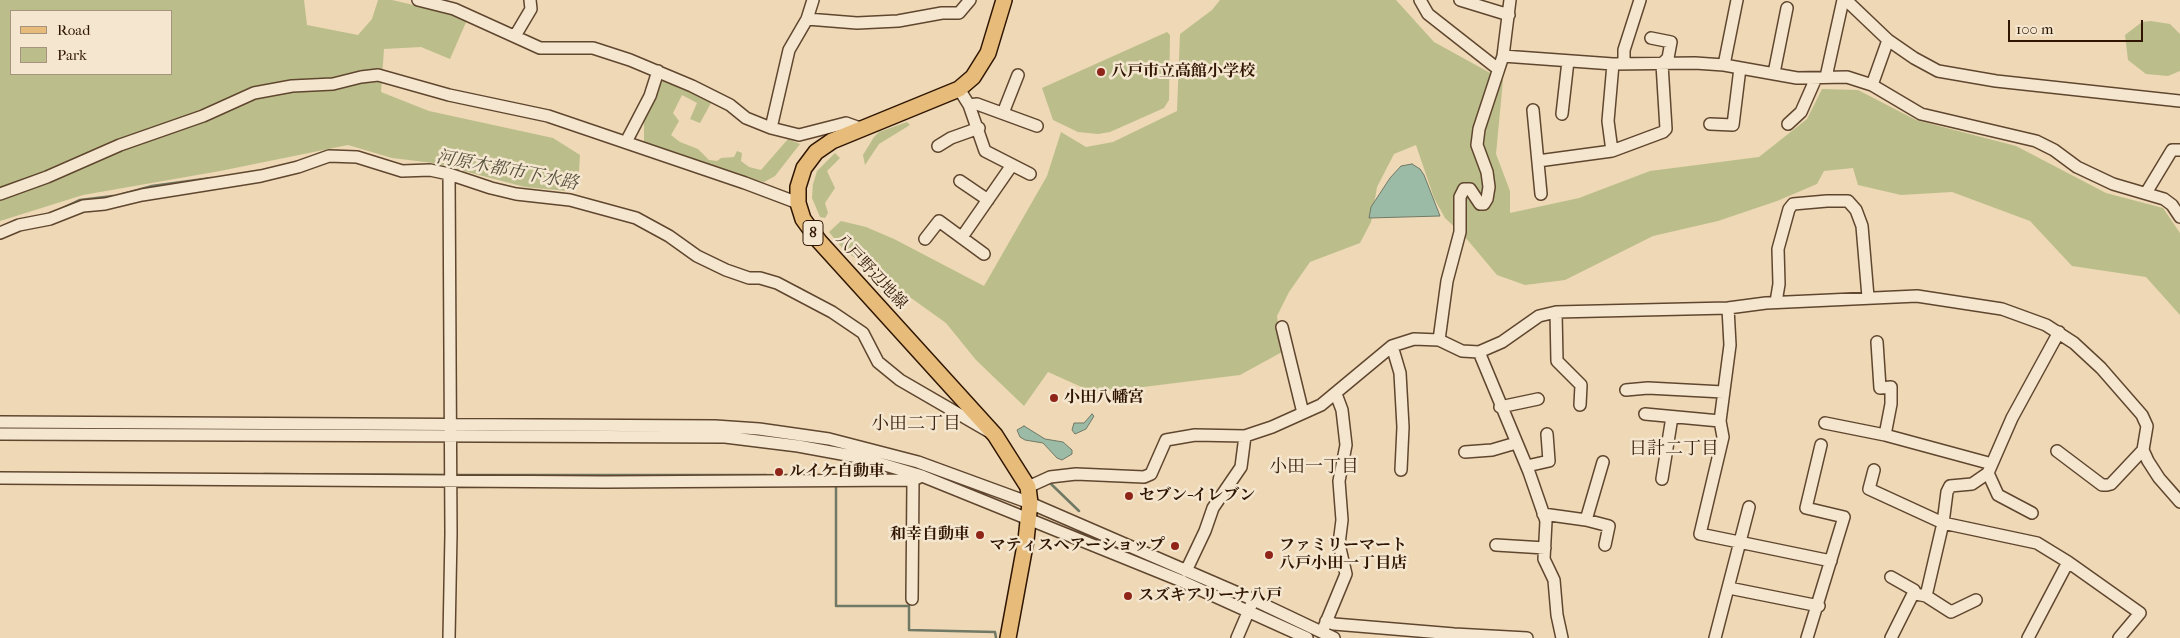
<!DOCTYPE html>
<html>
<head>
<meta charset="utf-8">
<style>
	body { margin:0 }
	#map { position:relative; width:2180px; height:638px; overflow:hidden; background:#eed8b5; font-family:"IM FELL French Canon",serif }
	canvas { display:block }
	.legend { position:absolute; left:10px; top:10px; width:162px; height:65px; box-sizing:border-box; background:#f4e6cf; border:1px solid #a6937d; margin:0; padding:6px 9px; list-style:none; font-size:15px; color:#301602 }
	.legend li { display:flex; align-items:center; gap:10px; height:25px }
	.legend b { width:25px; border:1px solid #a6937d }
	.scale { position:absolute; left:2008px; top:20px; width:135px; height:22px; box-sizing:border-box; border:2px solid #301602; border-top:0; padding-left:6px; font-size:15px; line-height:18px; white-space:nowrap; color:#301602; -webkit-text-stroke:4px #f4e6cf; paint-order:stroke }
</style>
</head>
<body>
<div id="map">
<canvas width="2180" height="638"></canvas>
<ul class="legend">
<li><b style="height:6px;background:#e7bc7a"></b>Road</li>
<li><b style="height:14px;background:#bbbe8b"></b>Park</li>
</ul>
<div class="scale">100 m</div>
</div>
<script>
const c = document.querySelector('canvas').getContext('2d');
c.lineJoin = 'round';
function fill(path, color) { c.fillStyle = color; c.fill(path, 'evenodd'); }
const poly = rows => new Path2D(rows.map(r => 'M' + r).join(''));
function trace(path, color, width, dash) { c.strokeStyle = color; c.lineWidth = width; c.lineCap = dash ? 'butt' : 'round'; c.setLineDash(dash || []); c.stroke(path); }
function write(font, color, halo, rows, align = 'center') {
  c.font = font + ' "IM FELL French Canon","Noto Serif JP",serif'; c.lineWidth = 5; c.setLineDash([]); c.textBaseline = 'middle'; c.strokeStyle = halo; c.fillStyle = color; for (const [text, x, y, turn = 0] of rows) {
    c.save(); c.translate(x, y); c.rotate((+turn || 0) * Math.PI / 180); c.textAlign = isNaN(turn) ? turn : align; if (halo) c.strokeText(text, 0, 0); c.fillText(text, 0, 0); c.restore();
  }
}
fill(poly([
	[0,0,304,0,307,25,358,35,372,19,378,0,392,0,448,13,467,20,450,59,421,47,384,49,381,92,429,111,553,138,580,155,579,171,567,191,525,187,433,163,392,158,348,145,220,171,83,195,0,221],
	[11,11,171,11,171,74,11,74],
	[1220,0,1396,0,1434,42,1503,80,1496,154,1510,191,1510,213,1579,198,1650,171,1759,157,1807,119,1822,89,1858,90,1916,120,2016,146,2106,193,2163,208,2180,233,2180,315,2146,277,2072,266,2030,221,1952,192,1901,195,1858,185,1853,168,1824,171,1817,184,1777,201,1718,221,1653,236,1565,280,1525,285,1497,275,1465,237,1445,218,1434,198,1416,145,1394,154,1377,187,1371,222,1360,243,1310,262,1289,292,1277,316,1282,352,1240,375,1095,393,1048,372,1024,406,976,360,946,323,844,250,829,232,841,221,866,227,894,239,984,286,1047,176,1061,132,1086,147,1113,142,1177,111,1180,34,1212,10],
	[2151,21,2170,24,2180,34,2180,71,2168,76,2146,74,2128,60,2125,35,2142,22],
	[1167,32,1170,35,1169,100,1164,108,1110,132,1098,134,1078,132,1053,120,1042,88],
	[665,80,711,103,700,123,690,119,697,103,682,95,673,113,679,121,671,135,680,142,698,149,709,160,717,161,721,158,734,157,737,151,742,153,741,161,749,167,761,170,788,139,800,144,775,176,764,182,747,178,644,142,644,122,661,82],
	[907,122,910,125,879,144,865,165,863,155,874,137,879,132],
	[835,153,840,158,827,171,835,188,825,203,828,213,825,218,820,217,812,198,813,184,817,171]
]), '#bbbe8b');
const water = poly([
	[1412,164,1420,169,1424,175,1440,216,1369,218,1371,207,1390,178,1401,166,1412,164],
	[1092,414,1094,416,1086,429,1075,434,1072,430,1074,423,1084,423,1092,414],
	[1024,426,1045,439,1063,442,1072,450,1072,454,1062,460,1057,458,1043,443,1025,440,1020,437,1017,430,1024,426]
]);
fill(water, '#9bbba7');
trace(water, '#707965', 1);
trace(poly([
	[336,151,353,152],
	[123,194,152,186,211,178],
	[601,203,615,207],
	[59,210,80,200,113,196],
	[797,287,833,307],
	[264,474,448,475],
	[454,475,766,475],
	[1050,483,1079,511],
	[836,484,836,606,909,606,909,630,995,632,996,638]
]), '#707965', 2.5);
const minor = poly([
	[418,0,454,9,540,48,593,48,630,60,692,86,730,105,746,118,771,128,799,135,846,123,860,128],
	[1420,0,1428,14,1498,69],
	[1460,0,1509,15],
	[1846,0,1888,40,1914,58,1938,71,1996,81,2180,101],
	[807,19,857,23,898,21,942,13,959,13,970,0],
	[515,36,531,9,530,0],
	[1503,56,1613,64,1695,63,1724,65,1797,78,1847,77,1872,85,1921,114,2036,141,2054,150,2077,167,2113,184,2164,199,2172,205,2180,217],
	[1624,63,1624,50,1640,0],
	[1724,65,1737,0],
	[1774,73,1787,8],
	[1826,77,1843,0],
	[1872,85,1888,40],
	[959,89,969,105,985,151,1030,174],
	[969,105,977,104,1037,126],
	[1533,110,1541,194],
	[1003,113,1018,75],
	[1562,114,1568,61],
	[1710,124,1733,125,1740,68],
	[1788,124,1801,112,1816,78],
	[771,128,789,50,807,19,813,0],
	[626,142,650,96,658,71],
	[938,146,951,138,979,128],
	[1612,151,1663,132,1666,129,1662,64,1668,58,1671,42,1651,38],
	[1538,161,1612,151,1608,121,1613,64],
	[449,174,451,534,449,638],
	[960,181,988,200],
	[2146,193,2172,150,2180,150],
	[0,194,47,177,120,145,203,116,254,93,292,86,333,84,361,77,378,75,449,95,548,116,745,183,798,203],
	[0,233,19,225,50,219,83,206,105,204,142,195,261,176,298,167,329,156,357,157,402,171,430,170,449,174,491,188,516,194,570,200,636,218,669,236,697,256,726,270,749,278,760,278,777,283,832,312,863,333,878,362,900,380,988,431],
	[962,237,1012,165],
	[925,239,939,221,984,254],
	[1776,302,1779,284,1778,249,1789,209,1793,204,1827,201,1848,201,1856,210,1862,226,1868,297],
	[1728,308,1730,345,1720,421,1723,437,1700,534,1831,561],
	[1556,312,1557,361,1581,385,1580,405],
	[1282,327,1303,413],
	[1439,340,1447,281,1460,232,1460,197,1464,189,1470,189,1480,204,1484,204,1487,199,1489,187,1487,172,1477,145,1479,129,1503,56,1510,0],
	[1877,342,1880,388,1891,387,1891,404,1885,435,1992,464],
	[1392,346,1400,373,1403,427,1401,470],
	[1479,352,1529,472,1546,521,1544,559,1554,580,1557,615,1562,638],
	[1626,390,1648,388,1723,392],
	[1500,407,1538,399],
	[1645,414,1720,421],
	[0,422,715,426,759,429,829,439,918,462,1030,503,1254,600,1334,638],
	[1825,423,1885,435],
	[0,434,725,437,798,446,858,457,922,476,1179,580,1307,638],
	[2057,451,2102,485,2107,485,2111,484,2143,450],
	[1465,452,1492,450,1516,443],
	[1527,466,1549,461,1547,434],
	[1874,470,1869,489,1943,523,2037,543,2068,562,2140,613,2119,638],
	[1988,473,1998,495,2032,513],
	[0,478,605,482,913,480,922,476],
	[1662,479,1672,417],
	[1028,487,1050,477,1076,474,1144,477,1151,474,1166,440,1195,435,1245,436,1272,427,1321,405,1392,346,1414,339,1439,340,1462,351,1479,352,1502,342,1539,316,1556,312,1728,308,1766,303,1917,296,2002,309,2046,325,2074,343,2101,368,2142,415,2147,426,2143,450,2148,461,2159,478,2180,502],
	[1543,514,1586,520,1609,526,1605,545],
	[1586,520,1603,462],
	[1496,545,1545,548],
	[1186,571,1205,531,1213,508,1241,467,1245,436],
	[1891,577,1914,590,1916,594],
	[1729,588,1819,606],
	[1926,596,1951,612,1976,600],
	[912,599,913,480],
	[1326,621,1334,624,1454,634,1527,638],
	[1322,632,1346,574,1339,544,1342,520,1339,481,1346,445,1342,410,1336,394],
	[1237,638,1252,603],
	[1715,638,1749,507],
	[1807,638,1844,517,1806,508,1821,445],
	[1891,638,1912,596,1916,594,1926,596,1943,523,1947,492,1950,486,1972,484,1988,473,2012,418,2059,332],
	[2028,638,2068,562]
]);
const major = poly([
	[1004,0,988,53,973,77,959,89,832,141,816,152,804,168,798,187,798,203,803,219,819,241,995,435,1028,487,1030,503,1026,540,1008,638]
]);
trace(minor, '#60462f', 14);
trace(major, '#301602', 18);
trace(minor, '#f4e6cf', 11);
trace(major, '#e7bc7a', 15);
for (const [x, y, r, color] of [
	[1101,72,5,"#8f2418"],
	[1054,398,5,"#8f2418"],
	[779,472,5,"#8f2418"],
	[1129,496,5,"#8f2418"],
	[980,535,5,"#8f2418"],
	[1175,546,5,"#8f2418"],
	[1269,555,5,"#8f2418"],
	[1128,596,5,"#8f2418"]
]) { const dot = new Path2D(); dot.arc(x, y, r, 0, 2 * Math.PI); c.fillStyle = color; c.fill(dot); trace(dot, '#f4e6cf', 2); }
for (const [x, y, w] of [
	[813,233,20]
]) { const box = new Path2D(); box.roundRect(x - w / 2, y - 12.5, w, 25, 4); c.fillStyle = '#f4e6cf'; c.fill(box); trace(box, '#301602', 1); }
write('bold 15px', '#301602', null, [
	["8",813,233]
]);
write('bold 16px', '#301602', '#f4e6cf', [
	["八戸市立高館小学校",1111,72],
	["小田八幡宮",1064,398],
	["ルイケ自動車",789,472],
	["セブン-イレブン",1139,496],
	["和幸自動車",970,535,"right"],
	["マティスヘアーショップ",1165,546,"right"],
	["ファミリーマート",1279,546],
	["八戸小田一丁目店",1279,564],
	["スズキアリーナ八戸",1138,596]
], 'left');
write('16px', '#301602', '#f4e6cf', [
	["八戸野辺地線",871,272,47]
]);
write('italic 18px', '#55503c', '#f4e6cf', [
	["河原木都市下水路",507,171,11]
]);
write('18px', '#301602', '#f4e6cf', [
	["小田二丁目",916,425],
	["日計二丁目",1674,450],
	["小田一丁目",1314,468]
]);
</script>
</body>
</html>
